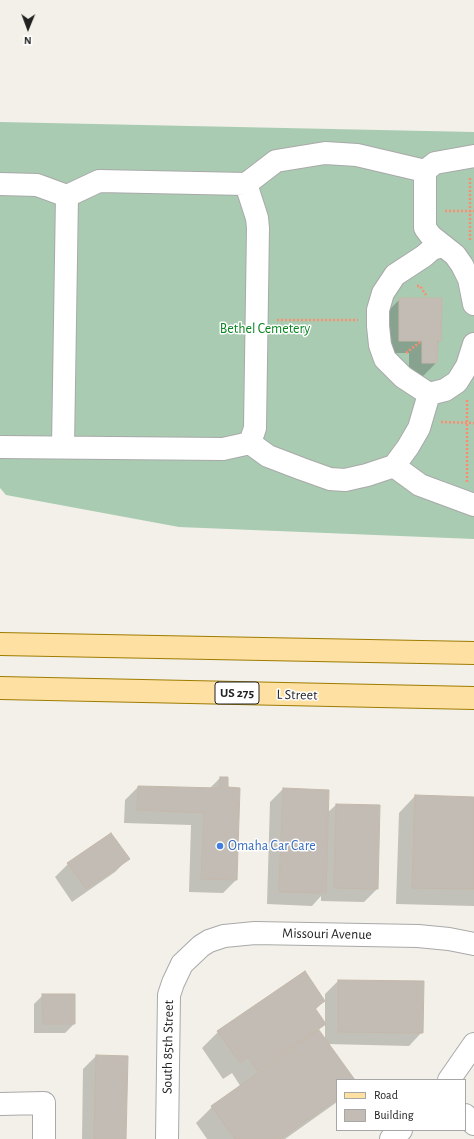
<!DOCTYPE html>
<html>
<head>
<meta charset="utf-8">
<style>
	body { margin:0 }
	#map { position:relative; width:474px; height:1139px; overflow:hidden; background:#f2f0e8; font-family:"Alegreya Sans",sans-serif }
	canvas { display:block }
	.legend { position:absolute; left:336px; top:1079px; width:130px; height:52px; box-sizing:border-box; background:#fff; border:1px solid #a7a7a7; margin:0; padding:5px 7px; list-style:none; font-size:12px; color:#222 }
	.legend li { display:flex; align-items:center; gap:8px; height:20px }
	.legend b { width:20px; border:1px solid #a7a7a7 }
	.north { position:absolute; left:8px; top:8px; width:40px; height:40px; -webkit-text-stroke:3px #fff; paint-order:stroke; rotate:181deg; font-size:11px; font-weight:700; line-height:16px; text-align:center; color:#222 }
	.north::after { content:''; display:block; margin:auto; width:14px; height:18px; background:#222; clip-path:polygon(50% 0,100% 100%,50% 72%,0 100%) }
</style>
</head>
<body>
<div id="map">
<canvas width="474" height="1139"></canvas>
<ul class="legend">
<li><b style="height:5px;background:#fee0a2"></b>Road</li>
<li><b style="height:11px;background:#c3bcb4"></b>Building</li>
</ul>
<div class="north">N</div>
</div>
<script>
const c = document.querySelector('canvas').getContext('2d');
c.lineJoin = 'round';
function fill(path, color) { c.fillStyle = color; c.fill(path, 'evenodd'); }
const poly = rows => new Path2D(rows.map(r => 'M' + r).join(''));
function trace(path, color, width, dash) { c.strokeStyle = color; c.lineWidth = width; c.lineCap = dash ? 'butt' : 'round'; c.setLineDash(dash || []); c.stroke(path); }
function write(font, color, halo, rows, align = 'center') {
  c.font = font + ' "Alegreya Sans",sans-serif'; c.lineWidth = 3; c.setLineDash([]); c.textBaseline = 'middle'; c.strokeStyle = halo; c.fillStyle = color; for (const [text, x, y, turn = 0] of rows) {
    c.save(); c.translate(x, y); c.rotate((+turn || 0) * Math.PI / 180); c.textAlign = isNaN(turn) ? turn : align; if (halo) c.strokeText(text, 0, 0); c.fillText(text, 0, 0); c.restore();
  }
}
fill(poly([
	[0,122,474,132,474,539,179,527,6,495,0,488]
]), '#a9cbb2');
fill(poly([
	[400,299,440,340,437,344,436,363,423,376,409,375,409,353,386,353,387,312],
	[220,778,227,788,236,880,223,893,189,892,191,825,124,823,125,800,138,787,209,789],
	[283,789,327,813,336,805,377,889,364,902,321,901,321,896,312,906,267,904,270,802],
	[415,796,474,798,474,906,396,904,399,813],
	[128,859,115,872,72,902,55,877,68,864],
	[338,981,422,1032,409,1046,328,1044,354,1080,337,1080,337,1102,285,1139,207,1139,196,1123,212,1107,241,1087,232,1073,223,1079,202,1048,218,1032,324,1001,315,1010,324,1024,318,1030,325,1040,325,994],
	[43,995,74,1024,65,1033,34,1033,34,1004],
	[96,1056,125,1139,82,1139,83,1069]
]), '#0003');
const building = poly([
	[399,298,442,298,441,341,438,341,437,363,422,363,422,341,399,341,399,298],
	[220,777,228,777,228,787,240,788,237,880,201,879,204,813,137,810,138,786,219,788,220,777],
	[283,788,329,790,326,893,279,892,283,788],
	[415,795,474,797,474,889,412,888,415,795],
	[336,804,380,805,378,889,334,888,336,804],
	[111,833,130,859,86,889,67,863,111,833],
	[305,971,325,1001,315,1008,326,1024,257,1071,248,1057,240,1063,217,1031,305,971],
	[338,980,424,981,423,1033,338,1032,338,980],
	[42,994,75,994,75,1024,43,1024,42,994],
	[319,1030,355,1080,337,1080,337,1099,280,1139,235,1139,211,1106,319,1030],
	[96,1055,128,1056,126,1139,94,1139,96,1055]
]);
fill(building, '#c3bcb4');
trace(building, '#c4b8aa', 1);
const minor = poly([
	[425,171,425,228,431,236,455,255,462,265,469,279,474,304],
	[425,171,435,163,474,156],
	[0,184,37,185,67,196],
	[246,184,257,218,258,228,255,428,250,443],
	[429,394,445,390,457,382,467,366,474,344],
	[0,447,223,449,250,443,268,456,302,469,330,479,345,480,367,475,394,466,408,447,419,428,429,394,403,377,385,359,380,345,378,326,378,310,383,293,395,275,424,256,432,249,443,246],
	[63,447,67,196,99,181,246,184,276,161,325,153,357,155,425,171],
	[394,466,420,485,474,505],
	[449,1080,474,1044],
	[0,1104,44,1103,44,1139],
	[465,1115,474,1124],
	[167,1139,169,995,173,983,182,964,201,946,209,941,224,936,255,933,418,936,449,939,474,944],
	[391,1139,401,1130]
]);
const major = poly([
	[0,644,474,653],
	[0,688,474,698]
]);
trace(minor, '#a9a9a9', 24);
trace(major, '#9f7c00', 24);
trace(poly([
	[445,211,474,211],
	[470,240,470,177],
	[417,286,420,286,426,295],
	[277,320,358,320],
	[406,353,420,342],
	[441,422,474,423],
	[467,482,467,399]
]), '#fd8d6f', 2.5, [2, 2]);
trace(minor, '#fff', 22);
trace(major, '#fee0a2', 22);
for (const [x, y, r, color] of [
	[220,846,4,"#3f7fe0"]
]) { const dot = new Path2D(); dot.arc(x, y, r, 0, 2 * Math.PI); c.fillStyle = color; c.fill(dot); trace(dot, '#fff', 1.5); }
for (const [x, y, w] of [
	[237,693,44]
]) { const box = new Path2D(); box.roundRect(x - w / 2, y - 11, w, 22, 3); c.fillStyle = '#fff'; c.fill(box); trace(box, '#222', 1); }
write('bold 13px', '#222', null, [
	["US 275",237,693]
]);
write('14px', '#0a8622', '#fff', [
	["Bethel Cemetery",265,329]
]);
write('14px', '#222', '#fff', [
	["L Street",297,695,1],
	["Missouri Avenue",327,934,1],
	["South 85th Street",168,1047,-89]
]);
write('14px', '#366cbe', '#fff', [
	["Omaha Car Care",228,846]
], 'left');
</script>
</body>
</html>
